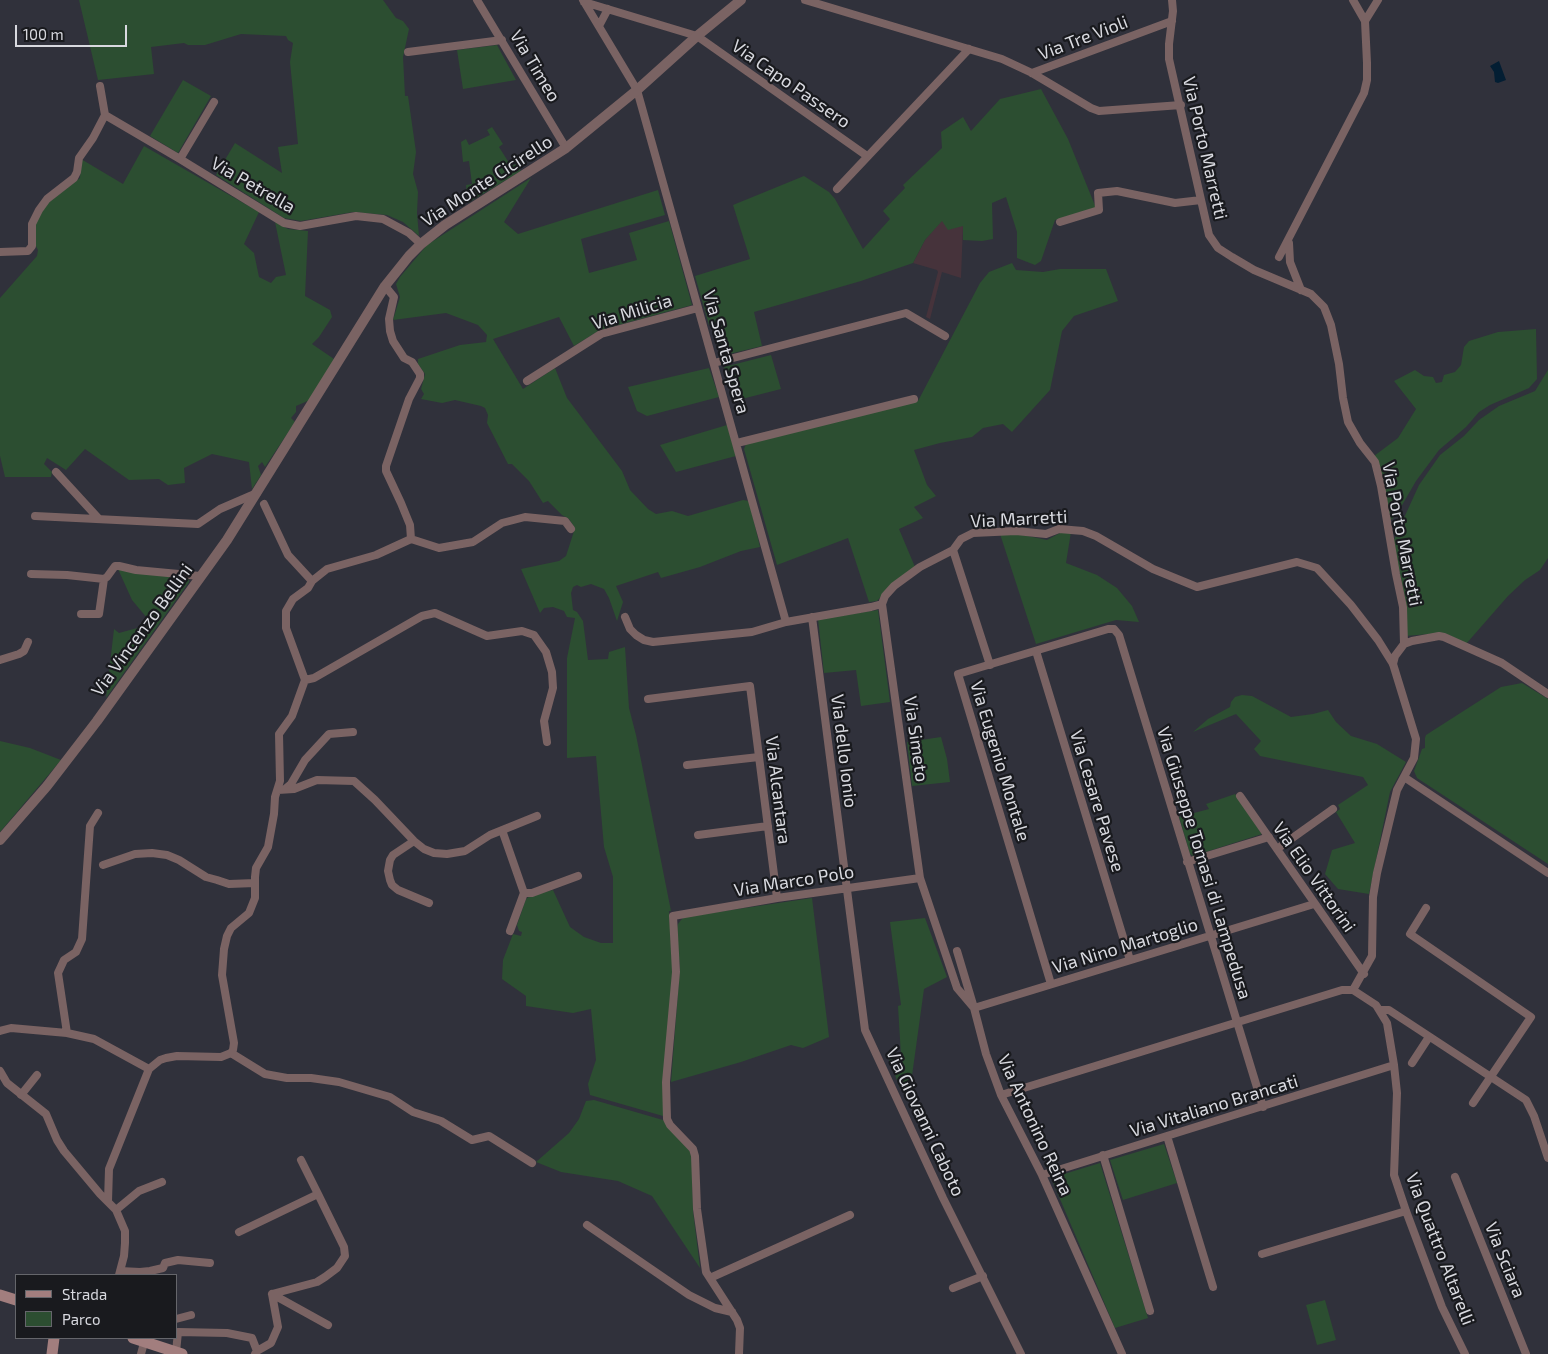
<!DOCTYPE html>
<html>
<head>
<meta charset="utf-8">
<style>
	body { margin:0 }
	#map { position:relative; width:1548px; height:1354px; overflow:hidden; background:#30313b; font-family:"Exo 2",sans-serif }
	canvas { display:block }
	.legend { position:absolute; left:15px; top:1274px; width:162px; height:65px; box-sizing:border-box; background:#191a1e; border:1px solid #65666b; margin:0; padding:6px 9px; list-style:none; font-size:15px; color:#d8d9df }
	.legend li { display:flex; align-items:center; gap:10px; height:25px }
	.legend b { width:25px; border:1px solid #65666b }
	.scale { position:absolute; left:15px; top:25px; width:112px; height:22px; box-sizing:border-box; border:2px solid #d8d9df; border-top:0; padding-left:6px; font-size:15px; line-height:18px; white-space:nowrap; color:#d8d9df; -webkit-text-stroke:4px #191a1e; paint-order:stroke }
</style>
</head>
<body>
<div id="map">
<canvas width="1548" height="1354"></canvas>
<ul class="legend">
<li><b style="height:6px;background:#a27e7e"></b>Strada</li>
<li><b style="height:14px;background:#2c4e31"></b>Parco</li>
</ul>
<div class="scale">100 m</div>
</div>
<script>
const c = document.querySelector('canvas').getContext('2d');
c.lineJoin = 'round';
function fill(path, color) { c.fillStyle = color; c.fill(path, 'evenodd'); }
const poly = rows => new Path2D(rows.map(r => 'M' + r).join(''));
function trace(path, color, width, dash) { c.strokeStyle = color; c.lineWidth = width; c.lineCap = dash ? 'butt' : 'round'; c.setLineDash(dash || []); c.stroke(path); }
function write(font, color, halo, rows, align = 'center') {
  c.font = font + ' "Exo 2",sans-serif'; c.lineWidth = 4.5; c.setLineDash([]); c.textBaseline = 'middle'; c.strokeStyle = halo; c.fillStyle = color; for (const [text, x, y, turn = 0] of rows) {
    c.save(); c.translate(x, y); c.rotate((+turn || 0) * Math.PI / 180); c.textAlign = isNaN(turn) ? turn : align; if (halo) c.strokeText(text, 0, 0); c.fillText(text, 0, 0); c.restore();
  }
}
fill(poly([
	[942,220,963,226,961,278,942,272,930,319,926,317,938,272,937,270,913,263,925,240]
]), '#46333b');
fill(poly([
	[79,0,383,0,396,18,403,21,409,29,403,57,405,96,408,96,416,152,413,174,418,192,417,213,419,236,403,222,387,215,353,212,301,221,284,218,216,175,235,143,282,173,278,147,298,144,290,62,293,43,288,40,286,36,241,34,205,45,188,45,184,43,151,47,154,74,98,80],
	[497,45,516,80,463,89,457,50],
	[183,80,211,96,178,153,150,136],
	[1041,89,1068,139,1096,208,1055,220,1041,261,1035,265,1017,258,1017,232,1006,197,992,203,993,239,982,241,963,240,963,226,948,230,942,221,925,240,913,263,861,281,754,312,762,346,721,356,712,325,709,325,695,276,750,259,733,205,804,176,829,192,835,199,863,249,890,219,883,211,905,188,903,185,942,148,941,132,963,117,971,131,1000,99],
	[492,127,503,144,499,147,511,166,516,164,521,171,468,203,466,185,472,184,469,161,463,162,461,142,466,139,469,145,490,135,487,130],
	[144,146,259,212,244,244,254,253,259,277,271,283,276,277,286,275,275,222,288,229,308,231,305,296,330,310,332,317,319,337,312,344,334,359,310,400,296,406,296,412,291,418,295,422,265,467,262,462,258,466,261,475,252,489,249,462,212,454,184,468,185,483,168,485,159,479,129,480,85,449,66,470,47,458,44,464,52,472,51,477,5,477,0,456,0,298,37,256,38,250,35,244,34,226,40,211,48,203,80,178,81,159,123,184],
	[531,178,504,222,518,234,658,190,665,215,581,239,589,273,637,260,629,233,669,221,692,305,600,330,574,346,559,317,493,339,523,389,555,368,567,398,622,471,630,490,648,509,656,514,672,511,688,516,743,500,749,501,760,547,741,551,700,567,661,578,658,572,616,586,623,602,617,621,609,598,604,589,591,584,581,587,577,585,573,587,571,593,573,610,577,612,583,621,588,660,608,659,609,652,625,647,629,708,636,735,671,911,669,911,673,973,663,1080,663,1116,590,1095,588,1084,596,1060,591,1009,573,1013,526,1006,526,996,502,979,503,960,513,934,521,936,522,932,519,931,517,925,526,899,530,896,553,890,570,927,584,937,601,943,613,943,613,877,604,847,596,756,567,758,567,658,575,618,567,617,564,611,553,607,544,608,540,613,521,569,559,561,566,556,575,528,569,519,562,515,548,501,543,503,529,481,512,464,508,464,487,423,488,415,485,408,481,406,455,400,442,403,421,399,424,394,421,389,425,374,418,364,418,359,460,345,486,342,487,335,478,325,446,313,393,320,400,297,396,284,400,277,427,245],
	[1012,263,1016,270,1043,272,1060,269,1106,269,1118,301,1074,316,1062,331,1050,390,1012,432,1003,424,983,428,972,437,940,443,914,450,927,485,936,496,914,507,923,518,899,529,915,567,892,584,877,601,869,602,848,538,777,565,744,449,746,444,918,401,980,283,989,272],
	[1536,329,1537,379,1529,388,1490,405,1479,412,1466,427,1439,450,1416,481,1397,514,1391,520,1374,456,1398,438,1416,409,1394,381,1415,370,1424,376,1433,377,1436,383,1442,382,1444,375,1455,372,1461,365,1464,347,1469,341,1498,332],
	[771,355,781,389,734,401,724,367],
	[709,368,719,397,647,416,637,411,628,387],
	[1548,370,1548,558,1540,570,1525,580,1508,596,1466,644,1447,634,1442,633,1405,636,1406,603,1393,542,1419,485,1440,455,1464,436,1479,420,1499,406,1535,391],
	[727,425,736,456,676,472,660,445],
	[1071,532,1066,563,1097,575,1117,588,1132,606,1139,622,1116,620,1036,644,1000,534,1018,534,1047,540,1060,533],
	[118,569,185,577,189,579,189,582,106,698,114,629,119,633,152,624,132,600],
	[878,610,890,702,861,706,856,670,824,673,818,619],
	[1522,683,1548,699,1548,864,1417,778,1414,771,1422,749,1425,748,1425,738,1426,735,1501,687],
	[1242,695,1252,696,1291,717,1313,714,1328,710,1336,722,1351,736,1377,744,1406,762,1390,792,1369,894,1338,889,1325,874,1332,850,1355,843,1336,812,1340,809,1338,805,1368,785,1363,777,1260,756,1254,749,1261,741,1236,714,1193,732,1208,719,1230,707,1231,702,1235,697],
	[941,737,947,759,950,782,912,786,907,742],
	[0,741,30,748,61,760,0,832],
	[1235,794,1262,834,1193,856,1190,854,1179,817,1209,809,1206,804],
	[812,898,829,1037,803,1048,791,1045,741,1062,671,1082,680,967,676,932,678,924,681,920,684,917],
	[925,918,947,977,924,989,911,1083,900,1088,889,1060,901,1056,898,1006,901,1005,890,922],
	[594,1100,663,1120,690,1151,692,1160,693,1211,700,1268,652,1196,618,1181,561,1172,536,1162,569,1133,579,1119,586,1101],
	[1164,1144,1177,1183,1123,1200,1110,1160],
	[1100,1163,1148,1318,1115,1328,1051,1178],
	[1325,1300,1336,1340,1317,1345,1306,1305]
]), '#2c4e31');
fill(poly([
	[1499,61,1506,80,1498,83,1495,82,1494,72,1490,66]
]), '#031e33');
trace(poly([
	[477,0,566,148],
	[583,0,637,90,786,622],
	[805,0,1002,59,1032,73,1091,108,1099,111,1181,105],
	[1172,0,1173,11,1169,44,1169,59,1209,235,1218,248,1232,257,1254,270,1311,294,1324,307,1331,325,1339,364,1343,398,1348,422,1360,443,1375,462,1381,486,1396,574,1403,607,1404,644],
	[584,2,697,36,867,156],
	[1365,21,1378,0],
	[599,26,608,9],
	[408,52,502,40],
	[1032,73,1172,21],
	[100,86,105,115,180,159,284,223,300,226,356,216,383,219,409,233,421,244],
	[180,159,214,102],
	[837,189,969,49],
	[1060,222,1099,210,1098,193,1117,191,1175,203,1201,200],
	[1289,243,1290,262,1301,290],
	[0,252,28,251,32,246,32,224,39,210,47,199,74,178,77,172,79,158,93,138,105,115],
	[1279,257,1364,93,1367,80,1367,63,1365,21,1353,0],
	[385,286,394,297,389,319,390,331,393,341,404,358,412,362,420,374,420,378,409,399,386,466,386,471,401,503,410,525,411,539],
	[714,363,906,313,945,336],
	[527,381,601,334,698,308],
	[737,443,914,399],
	[56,472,99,519],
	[264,504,288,555,312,581,327,569,376,555,411,539,439,548,473,542,502,523,525,517,565,521,571,529],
	[35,516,198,524,220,509,257,493],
	[953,550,990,665],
	[31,574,67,575,104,579,107,577,115,566,119,566,136,570,200,576],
	[882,604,920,878,957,988,974,1008,986,1054,1001,1095,1042,1175,1122,1354],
	[81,614,99,614,104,579],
	[625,617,630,629,636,635,644,640,653,642,752,632,786,622,871,607,882,604,885,596,894,586,920,567,953,550,961,539,973,533,1016,531,1046,534,1059,529,1083,531,1096,536,1153,569,1197,587,1297,562,1317,568,1351,605,1378,640,1393,664,1416,739,1414,758,1397,790,1377,873,1373,897,1372,956,1353,990],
	[812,617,865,1030,943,1198,1021,1354],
	[1036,651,1130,960],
	[0,660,19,654,24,651,28,642],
	[1393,664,1395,656,1404,644,1412,641,1439,636,1444,637,1502,663,1548,694],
	[305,680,314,678,422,616,435,613,487,636,522,631,534,635,546,652,552,672,553,688,544,721,547,742],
	[648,699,750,686,777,898],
	[687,765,759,757],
	[1404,777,1548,873],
	[285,789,291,784,305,760,329,734,353,732],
	[278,790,294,789,317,780,354,781,375,800,414,841,424,849,434,853,447,854,465,851,490,835,537,816],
	[1240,796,1364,974],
	[502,830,524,893,510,931],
	[698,835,768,826],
	[414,841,393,855,390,860,388,871,390,880,392,885,398,890,429,903],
	[1277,849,1333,809],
	[1187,862,1269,837],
	[103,865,135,854,152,853,167,855,179,860,206,877,217,880,229,884,255,883],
	[524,893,532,893,578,876],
	[1426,908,1410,934,1531,1017,1473,1103],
	[957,951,974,1008,1314,904],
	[1051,984,958,674,1108,629,1114,629,1119,635,1263,1107],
	[1381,1010,1389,1010,1526,1100,1534,1116,1548,1158],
	[0,1031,11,1028,67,1033,94,1039,149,1069],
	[67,1033,58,973,64,960,76,952,82,939,90,826,98,813],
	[231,1053,265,1074,287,1078,311,1078,339,1082,390,1097,413,1112,441,1121,472,1140,489,1136,532,1163],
	[1412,1063,1429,1037],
	[0,1071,7,1083,46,1114,57,1140,64,1151,100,1194,116,1210,125,1231,125,1243,124,1256,119,1275],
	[21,1095,37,1075],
	[1001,1095,1342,990,1353,990,1376,1005,1387,1023,1394,1065,1397,1093,1394,1175,1406,1211,1442,1307,1465,1354],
	[1167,1136,1213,1287],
	[1103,1155,1150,1311],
	[301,1160,318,1194],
	[1042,1175,1394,1065],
	[1455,1177,1526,1354],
	[108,1201,109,1169,149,1069,160,1060,166,1058,177,1056,221,1057,231,1053,233,1050,234,1043,222,975,224,949,227,936,231,928,249,913,255,898,255,877,256,868,268,847,274,814,275,797,280,781,279,734,292,716,305,680,286,628,286,611,293,599,308,588,312,581],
	[116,1210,139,1191,162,1182],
	[587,1225,689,1295,715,1308,732,1312],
	[239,1232,318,1194,344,1247,345,1256,337,1268,325,1277,317,1282,272,1294,278,1327,271,1343,257,1351,255,1354],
	[1262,1254,1406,1211],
	[120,1271,140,1272,150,1271,163,1268,165,1263,178,1260,210,1263],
	[710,1278,850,1215],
	[953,1288,983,1276],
	[272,1294,328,1325],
	[176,1319,191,1315],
	[176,1352,178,1332,227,1333,252,1338,257,1351],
	[141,1354,145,1339],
	[739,1354,740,1328,737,1320,706,1272,697,1209,695,1156,693,1149,670,1125,667,1119,666,1082,676,972,673,916,777,898,920,878]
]), '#7a6363', 8);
trace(poly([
	[0,840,47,786,97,721,227,540,385,286,409,256,421,244,445,225,566,148,637,90,697,36,741,0]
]), '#7a6363', 10);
trace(poly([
	[0,1295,16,1300],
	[133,1338,182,1354],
	[52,1354,54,1338]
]), '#a27e7e', 11);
write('18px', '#d8d9df', '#191a1e', [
	["Via Tre Violi",1083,38,-21],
	["Via Timeo",535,66,59],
	["Via Capo Passero",791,84,35],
	["Via Porto Marretti",1205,148,77],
	["Via Monte Cicirello",487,181,-33],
	["Via Petrella",253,185,30],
	["Via Milicia",632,312,-17],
	["Via Santa Spera",726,352,74],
	["Via Marretti",1019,519,-3],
	["Via Porto Marretti",1402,534,79],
	["Via Vincenzo Bellini",142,630,-54],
	["Via Simeto",916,739,82],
	["Via dello Ionio",844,751,83],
	["Via Eugenio Montale",1000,761,73],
	["Via Alcantara",778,790,83],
	["Via Cesare Pavese",1097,801,73],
	["Via Giuseppe Tomasi di Lampedusa",1204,863,73],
	["Via Elio Vittorini",1314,877,55],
	["Via Marco Polo",794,881,-9],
	["Via Nino Martoglio",1125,946,-17],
	["Via Vitaliano Brancati",1214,1106,-17],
	["Via Giovanni Caboto",925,1122,65],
	["Via Antonino Reina",1035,1125,65],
	["Via Quattro Altarelli",1440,1249,69],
	["Via Sciara",1505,1260,68]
]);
</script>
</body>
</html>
